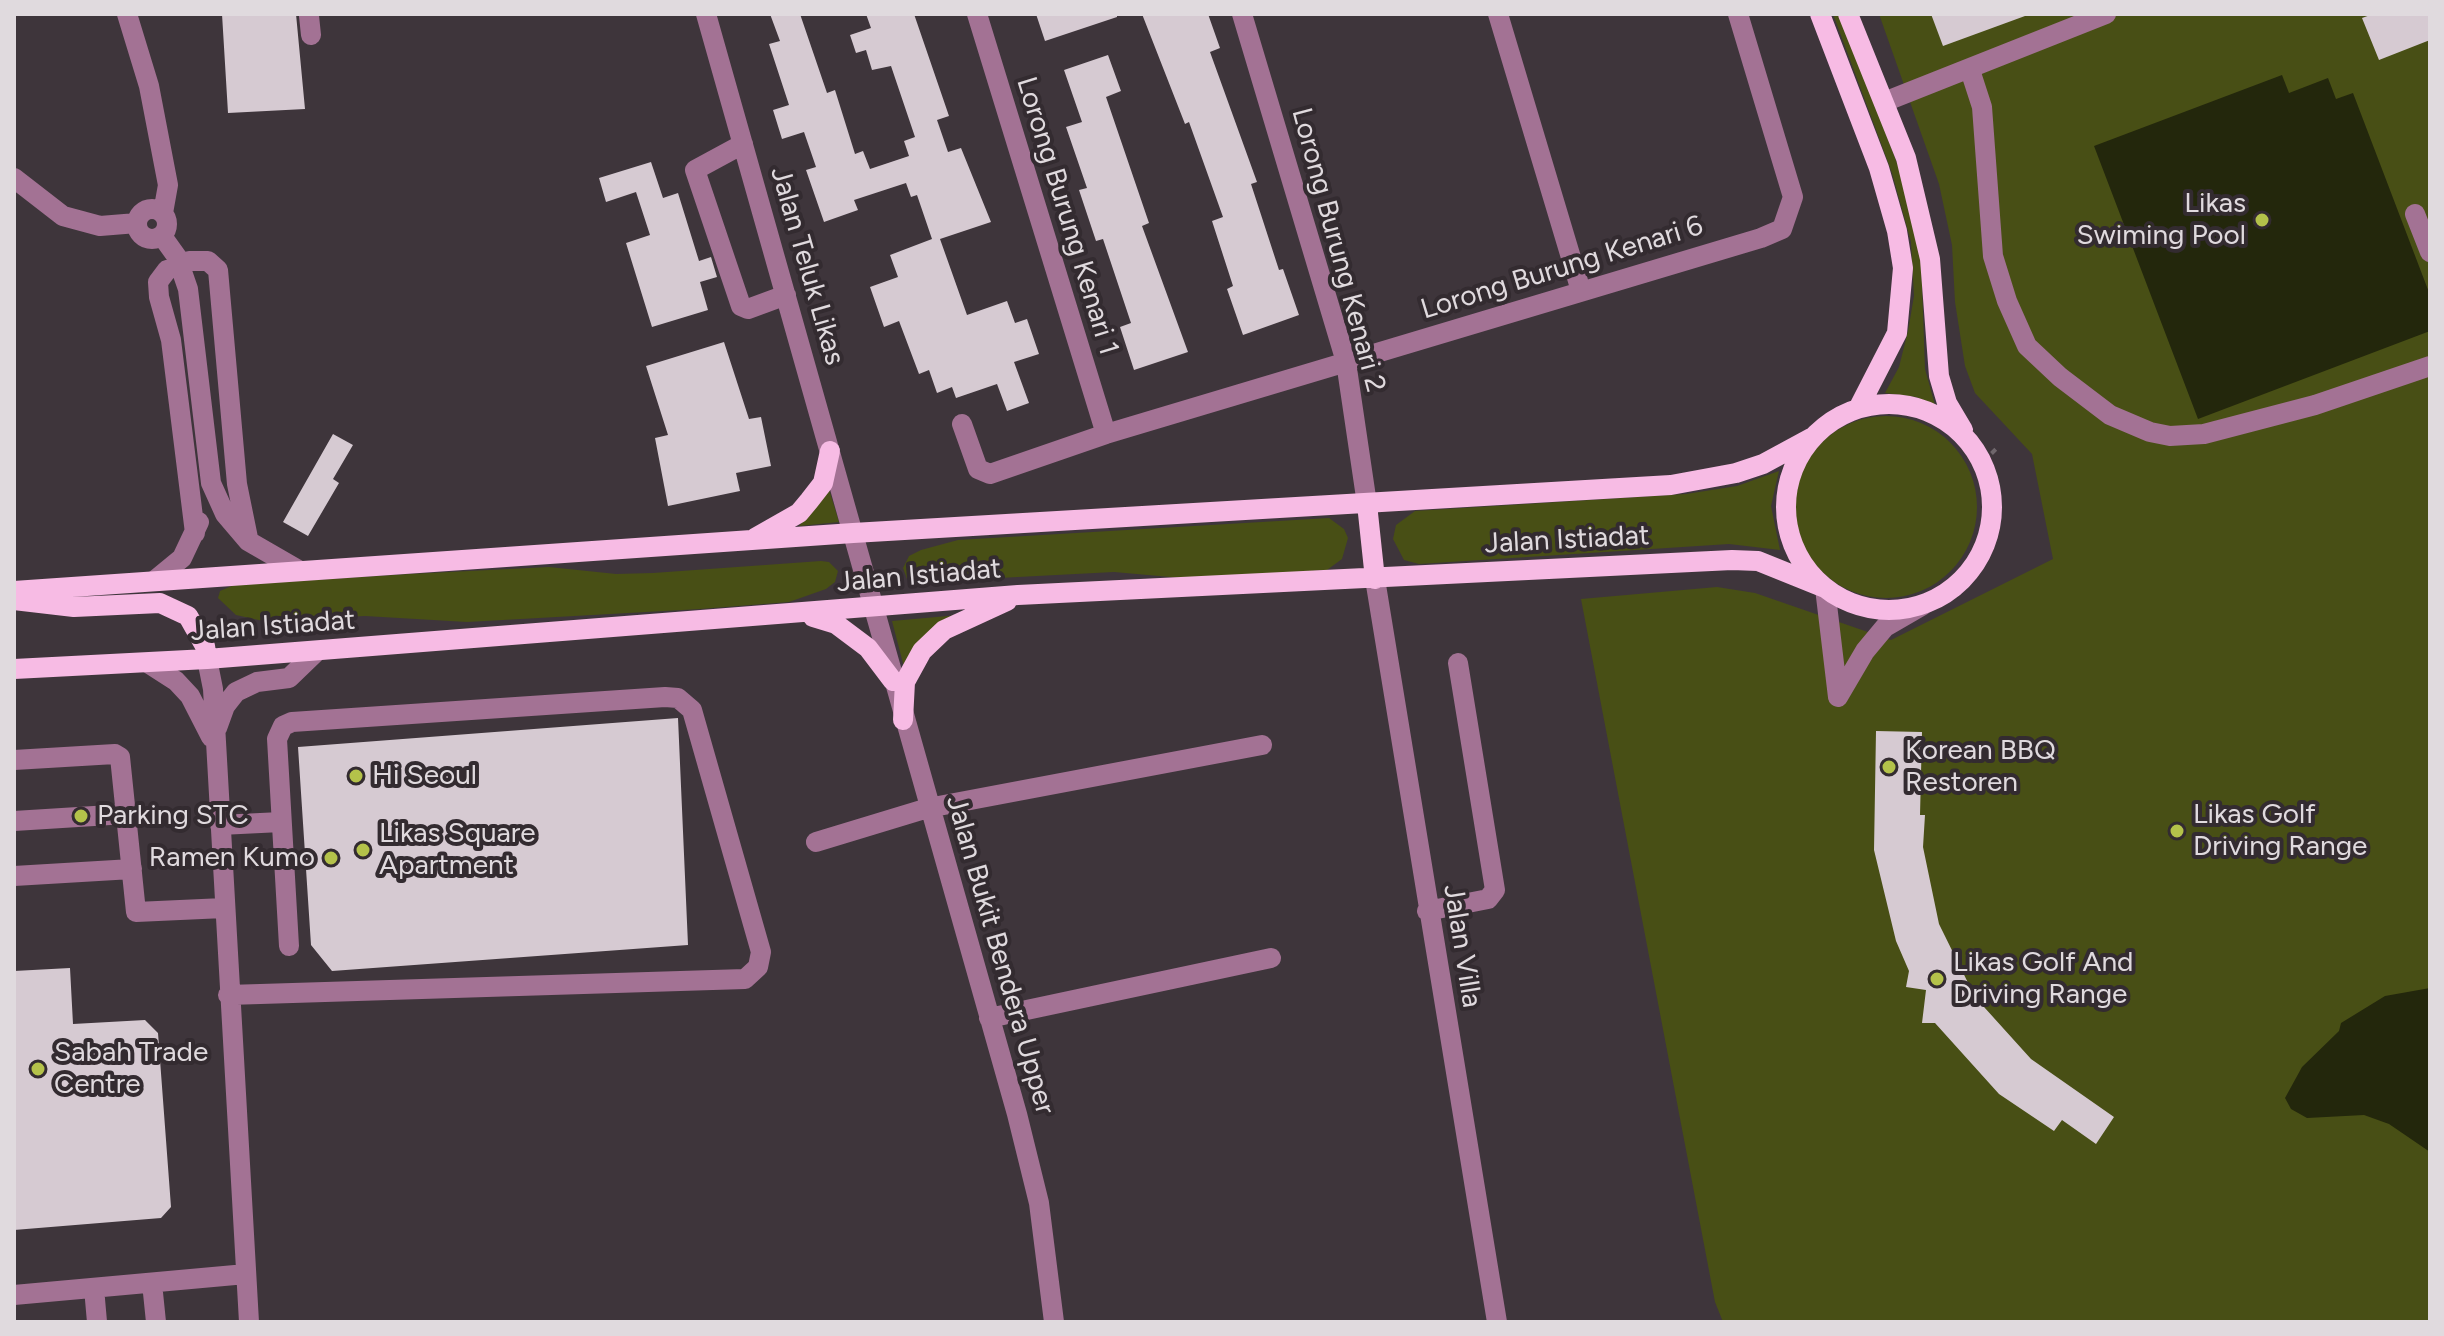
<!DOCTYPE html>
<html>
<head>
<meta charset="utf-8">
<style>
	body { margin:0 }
	#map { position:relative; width:2444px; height:1336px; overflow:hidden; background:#3e353b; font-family:Figtree,sans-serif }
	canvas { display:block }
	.frame { position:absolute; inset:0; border:16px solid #e0dade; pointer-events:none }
</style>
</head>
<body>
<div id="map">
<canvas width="2444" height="1336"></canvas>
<div class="frame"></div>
</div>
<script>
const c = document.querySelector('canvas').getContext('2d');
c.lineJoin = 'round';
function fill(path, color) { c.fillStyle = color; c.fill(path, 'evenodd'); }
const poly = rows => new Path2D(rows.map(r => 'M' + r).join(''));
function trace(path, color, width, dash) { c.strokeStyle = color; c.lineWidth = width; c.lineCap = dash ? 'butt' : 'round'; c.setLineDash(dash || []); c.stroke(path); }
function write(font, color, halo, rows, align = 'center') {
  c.font = font + ' Figtree,sans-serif'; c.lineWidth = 8; c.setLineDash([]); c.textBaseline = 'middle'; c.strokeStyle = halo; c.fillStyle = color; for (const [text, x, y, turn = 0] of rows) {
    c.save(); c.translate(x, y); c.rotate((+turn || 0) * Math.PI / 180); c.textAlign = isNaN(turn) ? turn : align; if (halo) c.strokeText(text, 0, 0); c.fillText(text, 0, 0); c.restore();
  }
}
fill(poly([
	[1833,14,1841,14,1901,174,1921,258,1925,369,1935,405,1916,397,1885,393,1899,367,1908,331,1914,296,1911,242,1892,173],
	[1879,14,2430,14,2430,1322,1723,1322,1715,1302,1581,599,1717,587,1755,593,1891,640,2053,559,2032,454,1975,393,1965,366,1955,302,1952,245,1939,184],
	'1795 507a91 91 0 1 1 182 0a91 91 0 1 1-182 0Z',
	[1779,471,1771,506,1780,550,1729,544,1419,564,1404,560,1393,539,1396,525,1415,511,1686,494,1737,486],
	[827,483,839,522,799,526,818,505],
	[1329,518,1344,529,1348,538,1342,559,1327,570,1193,579,1114,572,922,582,907,579,903,568,909,556,921,550,958,540],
	[821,561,829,562,838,571,835,582,826,589,789,602,700,609,467,622,365,616,263,621,236,615,218,598,220,591,234,585,410,574,549,567,616,574,653,573],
	[959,615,905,671,892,621]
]), '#484f15');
fill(poly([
	[2282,75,2289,93,2328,78,2336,99,2353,93,2430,295,2430,331,2198,419,2094,146],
	[2430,988,2430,1152,2389,1124,2364,1115,2307,1118,2291,1109,2285,1098,2302,1067,2339,1031,2341,1023,2385,996]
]), '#23270c');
fill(poly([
	[222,14,296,14,305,109,228,113],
	[770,14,800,14,827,93,835,90,855,154,863,151,870,169,909,156,904,141,915,137,891,66,872,70,866,50,856,53,850,35,871,28,866,14,914,14,949,116,937,120,948,152,961,148,991,222,940,239,967,315,1007,301,1015,323,1027,319,1039,354,1014,362,1029,403,1007,411,997,384,956,398,952,387,937,393,929,370,919,374,899,321,884,327,870,287,898,277,890,255,932,239,917,195,911,197,906,183,854,200,858,210,824,222,806,170,816,167,804,132,782,139,773,110,789,105,769,44,780,41],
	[1036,14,1117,14,1117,17,1045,41],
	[1142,14,1208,14,1220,48,1210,52,1257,182,1251,184,1279,270,1283,269,1299,315,1243,335,1227,289,1233,286,1212,221,1223,217,1189,122,1185,124],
	[1931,14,2025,14,2025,16,1943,46],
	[2373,14,2430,14,2430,40,2379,60,2362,18],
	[1108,55,1121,91,1106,97,1149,223,1142,226,1188,352,1134,370,1120,327,1131,323,1103,239,1096,241,1079,190,1087,188,1066,127,1082,122,1064,70],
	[651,162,663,198,678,193,699,261,711,257,717,277,700,282,708,310,652,327,626,243,650,235,636,192,606,202,599,178],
	[724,342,749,419,761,417,771,466,736,473,740,491,668,506,655,438,668,435,646,366],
	[333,434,353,445,333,479,339,483,308,536,283,522],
	[678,718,688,945,332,971,311,945,298,747],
	[1876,731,1922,732,1920,815,1925,815,1923,847,1939,924,1975,997,2031,1059,2114,1117,2096,1144,2062,1120,2054,1131,1999,1094,1935,1023,1922,1023,1926,990,1906,987,1909,971,1896,941,1874,850],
	[70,968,73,1024,145,1020,158,1033,171,1207,161,1218,14,1230,14,971]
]), '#d6cad2');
trace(poly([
	[1983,462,1998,447]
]), '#6f676c', 4, [6, 6]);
trace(poly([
	[127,14,149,86,168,185,163,213],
	[706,14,1017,1114,1039,1203,1054,1322],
	[977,14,1106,434],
	[1242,14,1346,362,1367,504],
	[1498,14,1581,291],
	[309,16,311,35],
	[1970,70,1982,107,1993,256,2007,301,2027,346,2060,377,2110,415,2150,432,2170,436,2204,434,2315,405,2430,366],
	[1884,102,2106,14],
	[743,144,695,170,741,306,748,309,786,295],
	[14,178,63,216,100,226,137,223],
	'137 224a15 15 0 1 1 30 0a15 15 0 1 1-30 0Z',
	[2415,214,2430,252],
	[162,236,177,257,188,289,211,483,225,514,248,541,300,571],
	[189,261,208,261,218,270,237,484,248,538],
	[167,270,158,282,159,297,171,340,195,533],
	[962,424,978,469,990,474,1106,434,1761,238,1782,229,1793,197,1738,14],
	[1375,579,1497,1322],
	[154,581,182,558,199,522],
	[1825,588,1838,697],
	[207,659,213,689,249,1322],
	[148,663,176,681,190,696,211,737],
	[1838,697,1865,651,1885,627,1923,605],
	[217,728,225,706,236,692,257,682,289,678,317,651],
	[14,760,115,754,120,757,136,912,224,908],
	[14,821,126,814],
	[220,825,281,822],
	[816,842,928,808,1262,745],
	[14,876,132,869],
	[1427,911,1488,899,1495,890,1458,663],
	[228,995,745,979,758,967,761,952,692,710,678,698,665,697,292,722,283,726,277,739,289,946],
	[989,1018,1271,958],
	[152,1283,156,1322],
	[94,1288,97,1322],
	[14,1295,246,1274]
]), '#a37294', 20);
trace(poly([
	[1820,14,1879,168,1897,231,1903,268,1897,333,1859,407],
	[1848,14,1906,158,1930,259,1939,376,1947,403,1963,430],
	'1786 507a103 103 0 1 1 206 0a103 103 0 1 1-206 0Z',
	[1367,504,1375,579],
	[755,538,799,513,809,501,823,483,830,451],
	[14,591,853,533,1671,485,1736,473,1763,464,1811,438],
	[14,600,74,607,160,603,188,616,205,646,207,659],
	[813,617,836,624,868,648,893,681],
	[14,669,207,659,1018,595,1732,560,1758,561,1825,588],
	[903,720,905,682,922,651,944,630,1007,601]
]), '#f7bbe4', 20);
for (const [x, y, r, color] of [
	[2262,220,8,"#b4c24a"],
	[1889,767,8,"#b4c24a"],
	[356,776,8,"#b4c24a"],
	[81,816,8,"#b4c24a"],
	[2177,831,8,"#b4c24a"],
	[363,850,8,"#b4c24a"],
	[331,858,8,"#b4c24a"],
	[1937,979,8,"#b4c24a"],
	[38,1069,8,"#b4c24a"]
]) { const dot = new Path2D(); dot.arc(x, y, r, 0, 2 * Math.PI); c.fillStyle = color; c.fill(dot); trace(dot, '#332b30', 3); }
write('28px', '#e0dade', '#332b30', [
	["Likas",2246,204,"right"],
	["Swiming Pool",2246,236,"right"],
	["Korean BBQ",1905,751],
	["Restoren",1905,783],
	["Hi Seoul",372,776],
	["Likas Golf",2193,815],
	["Driving Range",2193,847],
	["Parking STC",97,816],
	["Likas Square",379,834],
	["Apartment",379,866],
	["Ramen Kumo",315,858,"right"],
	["Likas Golf And",1953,963],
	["Driving Range",1953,995],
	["Sabah Trade",54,1053],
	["Centre",54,1085]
], 'left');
write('28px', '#e0dade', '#332b30', [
	["Lorong Burung Kenari 1",1067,216,73],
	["Lorong Burung Kenari 2",1338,250,75],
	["Jalan Teluk Likas",807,266,74],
	["Lorong Burung Kenari 6",1562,268,-17],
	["Jalan Istiadat",1567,540,-3],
	["Jalan Istiadat",919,576,-5],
	["Jalan Istiadat",273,626,-4],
	["Jalan Villa",1462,946,81],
	["Jalan Bukit Bendera Upper",1000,955,74]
]);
</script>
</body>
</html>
